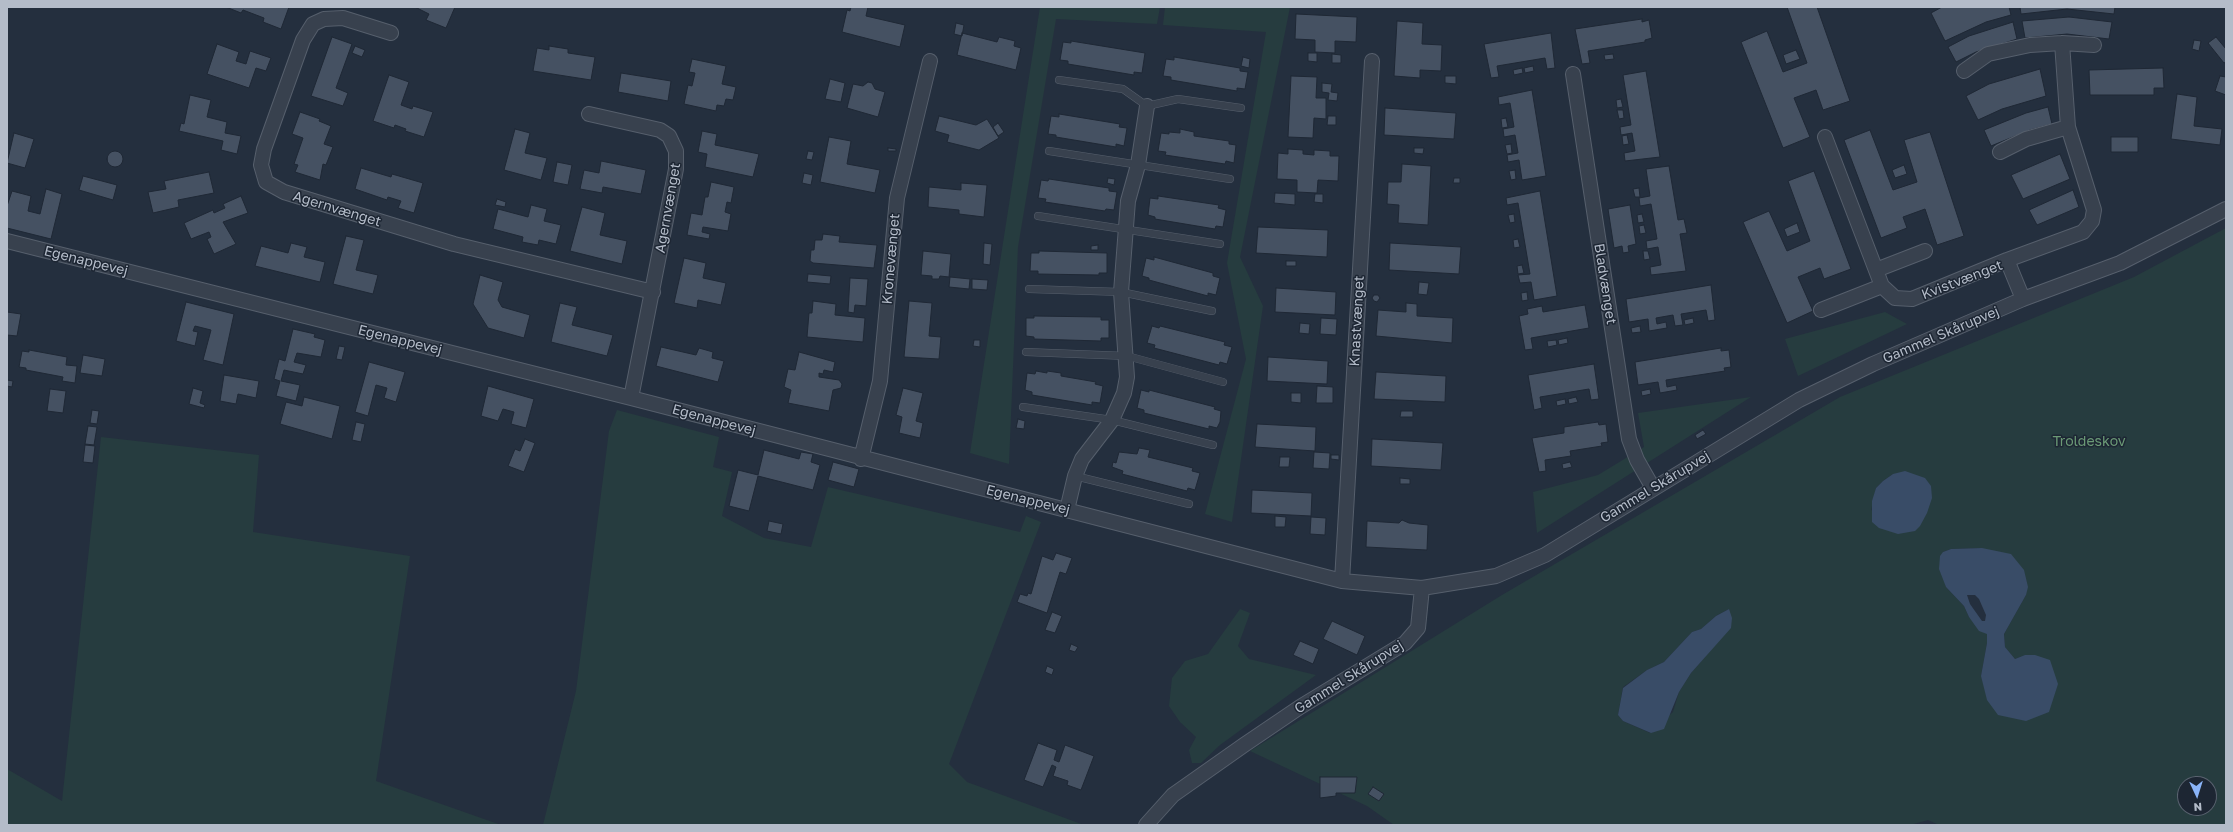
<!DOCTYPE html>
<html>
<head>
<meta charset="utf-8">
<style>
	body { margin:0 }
	#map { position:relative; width:2233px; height:832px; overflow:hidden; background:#242f3e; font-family:"Golos Text",sans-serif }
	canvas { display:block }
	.frame { position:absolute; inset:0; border:8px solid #b4bcc9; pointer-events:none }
	.north { position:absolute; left:2177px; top:776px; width:40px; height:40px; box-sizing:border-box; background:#1d2633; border:1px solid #59626f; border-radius:50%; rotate:176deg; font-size:11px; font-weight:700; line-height:16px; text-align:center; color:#b4bcc9 }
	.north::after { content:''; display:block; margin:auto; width:14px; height:18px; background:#8ab4f8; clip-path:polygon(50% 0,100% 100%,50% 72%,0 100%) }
</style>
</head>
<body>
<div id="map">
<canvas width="2233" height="832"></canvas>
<div class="frame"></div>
<div class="north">N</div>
</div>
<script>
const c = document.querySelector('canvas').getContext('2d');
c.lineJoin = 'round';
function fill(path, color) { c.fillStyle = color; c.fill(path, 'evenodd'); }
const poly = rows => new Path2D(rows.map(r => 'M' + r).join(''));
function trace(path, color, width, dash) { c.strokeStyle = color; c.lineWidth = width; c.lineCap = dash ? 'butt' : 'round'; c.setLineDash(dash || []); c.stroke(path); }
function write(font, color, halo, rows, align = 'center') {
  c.font = font + ' "Golos Text",sans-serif'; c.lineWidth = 3; c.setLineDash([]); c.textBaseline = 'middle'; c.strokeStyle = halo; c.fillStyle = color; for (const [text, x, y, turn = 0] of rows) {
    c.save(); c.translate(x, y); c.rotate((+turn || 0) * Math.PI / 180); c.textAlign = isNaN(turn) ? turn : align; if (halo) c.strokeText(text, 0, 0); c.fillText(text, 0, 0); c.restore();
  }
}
fill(poly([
	[1040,7,1160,7,1157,24,1056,19,1018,247,1009,464,970,453],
	[1165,7,1290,7,1240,257,1263,306,1232,522,1205,514,1246,359,1227,263,1266,32,1163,25],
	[2226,228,2226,825,1939,825,1928,820,1910,825,1394,825,1367,806,1250,751,1502,595,1840,397,2134,277],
	[1893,474,1871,511,1876,488,1883,481],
	[1982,548,2026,595,2004,634,2005,647,2015,659,2025,655,1981,676,1987,643,1987,633,1969,617,1964,606,1946,587,1943,552,1951,549],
	[1729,609,1705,657,1691,673,1679,692,1673,712,1650,733,1623,721,1618,715,1623,687,1647,670,1664,662,1692,632,1701,629,1716,616],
	[2185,784,2209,784,2209,808,2185,808],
	[1885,312,1907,324,1798,376,1785,339],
	[1751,397,1537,533,1533,492,1598,475,1644,447,1638,413],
	[617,410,719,437,713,467,732,472,722,516,764,538,811,547,828,487,1020,532,1026,516,1041,522,949,764,967,782,1084,825,543,825,576,691,609,431],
	[101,437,259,455,253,532,410,556,376,781,501,825,7,825,7,769,62,801],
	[1240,609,1250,613,1238,646,1249,659,1316,675,1220,745,1201,763,1192,763,1189,750,1196,737,1180,722,1169,706,1172,678,1185,661,1208,654]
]), '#263c3f');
fill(poly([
	[1905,471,1925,478,1931,486,1932,498,1927,513,1920,526,1915,531,1898,534,1879,528,1872,522,1872,501,1876,488,1883,481,1893,474],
	[1982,548,2011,554,2024,570,2028,587,2026,595,2004,634,2005,647,2015,659,2025,655,2035,655,2050,660,2058,684,2049,712,2026,721,1998,715,1987,700,1981,676,1987,643,1987,634,1979,631,1969,617,1964,606,1946,587,1939,569,1940,556,1943,552,1951,549],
	[1967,595,1975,595,1979,599,1986,615,1985,621,1982,621,1970,604],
	[1729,609,1732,618,1731,628,1691,673,1679,692,1664,729,1651,733,1623,721,1618,715,1623,688,1647,670,1664,662,1692,632,1701,629,1716,616]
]), '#394c67');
const building = poly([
	[226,7,289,7,281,29,263,22,264,18,243,10,241,13,226,7],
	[415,7,455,7,446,28,426,20,429,14,415,7],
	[851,7,868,7,866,16,905,25,900,47,842,32,847,10,850,11,851,7],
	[1787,7,1817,7,1850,101,1823,110,1816,90,1794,98,1810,137,1783,148,1741,42,1767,31,1783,72,1807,63,1787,7],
	[1942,7,2009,7,2011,15,1986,22,1945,41,1931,13,1942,7],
	[2020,7,2115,7,2114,14,2067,9,2021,14,2020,7],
	[1296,14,1357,17,1356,42,1335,41,1335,53,1315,52,1315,40,1295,39,1296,14],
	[2069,17,2112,22,2109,39,2067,34,2025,38,2022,21,2069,17],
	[1642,19,1642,22,1649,20,1652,38,1645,40,1645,42,1588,51,1590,63,1582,64,1575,29,1642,19],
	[1397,21,1423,23,1422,44,1442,45,1441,71,1420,70,1420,78,1394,76,1397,21],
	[2013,22,2017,39,1976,52,1956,62,1948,47,1969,36,2013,22],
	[956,23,964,25,962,36,954,34,956,23],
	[962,33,997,42,999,37,1015,41,1014,46,1021,48,1016,70,957,55,962,33],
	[1551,33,1555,68,1547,69,1545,58,1497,66,1499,77,1491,78,1484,44,1551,33],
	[332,37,352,44,336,88,348,93,343,106,311,96,332,37],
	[2216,37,2226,49,2226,62,2224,63,2208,43,2216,37],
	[2194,40,2201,41,2199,51,2192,49,2194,40],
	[1071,41,1145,53,1142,73,1134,72,1134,75,1068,64,1068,61,1060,60,1063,42,1071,43,1071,41],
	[217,44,239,52,236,61,246,64,250,51,271,58,266,71,256,68,249,88,207,74,217,44],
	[355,46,365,50,362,57,352,53,355,46],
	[549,46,568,49,568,53,595,57,591,80,533,71,537,48,549,50,549,46],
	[1796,50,1800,59,1786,64,1783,55,1796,50],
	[1308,53,1317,53,1317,62,1308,61,1308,53],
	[1332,54,1341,55,1341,63,1332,63,1332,54],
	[1613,54,1614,59,1605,60,1604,55,1613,54],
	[1174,57,1240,68,1240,71,1248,72,1245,89,1237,88,1237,91,1171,80,1171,77,1163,76,1166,59,1174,60,1174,57],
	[1243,57,1250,59,1249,68,1241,66,1243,57],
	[692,59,726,66,722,84,736,87,733,100,726,99,724,106,717,105,716,111,684,104,688,85,692,86,695,73,689,72,692,59],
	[1533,66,1534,71,1525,73,1524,68,1533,66],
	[1522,68,1523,73,1514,75,1513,70,1522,68],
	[2163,68,2164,88,2154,88,2154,95,2090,95,2089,70,2163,68],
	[2040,69,2046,96,2002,109,1978,120,1966,96,1989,84,2040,69],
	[1646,71,1660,157,1625,161,1624,153,1635,151,1632,133,1621,135,1620,127,1631,125,1623,75,1646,71],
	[621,73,671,81,668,101,618,92,621,73],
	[389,75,409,82,401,105,412,109,413,106,433,112,424,137,405,131,406,129,395,125,394,128,373,121,389,75],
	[1291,76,1317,77,1316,98,1326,98,1326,119,1314,118,1313,138,1288,137,1291,76],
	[1445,76,1456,76,1456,84,1445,83,1445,76],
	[2220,76,2226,77,2226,95,2215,91,2220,76],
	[830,79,845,83,841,102,825,99,830,79],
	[868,82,872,83,875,89,885,92,878,117,847,108,853,84,863,86,868,82],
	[1322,83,1332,84,1331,92,1338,93,1337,101,1328,100,1329,93,1322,92,1322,83],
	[1532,90,1546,176,1522,180,1519,160,1508,162,1507,155,1518,153,1515,135,1504,137,1503,129,1514,127,1510,103,1499,105,1498,97,1532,90],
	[2177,94,2197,97,2194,126,2222,129,2220,145,2171,139,2177,94],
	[190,95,211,100,207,117,227,122,225,133,241,136,237,154,221,150,223,141,179,131,181,123,184,124,190,95],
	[1621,99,1623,107,1617,108,1616,100,1621,99],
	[2048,107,2052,124,2030,130,1991,146,1984,130,2026,113,2048,107],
	[1385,108,1456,113,1454,139,1384,135,1385,108],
	[1617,110,1623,110,1624,118,1619,119,1617,110],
	[300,112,320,119,319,121,331,126,324,144,333,147,326,165,323,164,320,180,295,172,298,165,294,164,303,138,292,134,300,112],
	[1059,114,1120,124,1119,127,1127,128,1124,146,1116,144,1116,147,1056,137,1056,135,1048,134,1051,116,1059,117,1059,114],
	[939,116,976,125,987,119,999,138,979,150,947,142,949,135,935,131,939,116],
	[1328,116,1336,116,1336,125,1327,125,1328,116],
	[1506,118,1508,127,1502,128,1501,119,1506,118],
	[998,123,1004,132,998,136,993,127,998,123],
	[515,129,530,133,525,153,547,158,541,180,504,170,515,129],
	[1180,129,1194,132,1194,136,1229,141,1229,144,1236,145,1234,163,1226,161,1225,164,1165,155,1166,152,1158,151,1161,133,1169,134,1169,132,1180,133,1180,129],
	[1870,130,1893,190,1917,182,1904,140,1930,132,1964,236,1937,245,1925,209,1903,217,1907,228,1881,238,1844,140,1870,130],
	[702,131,717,134,715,145,759,154,753,177,705,167,707,154,698,152,702,131],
	[14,133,34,139,25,168,7,163,14,133],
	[1627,135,1629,144,1623,145,1622,136,1627,135],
	[829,137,851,141,847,164,880,170,875,193,820,182,829,137],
	[2111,137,2138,137,2138,152,2111,152,2111,137],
	[1511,144,1512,153,1507,154,1505,145,1511,144],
	[888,148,896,149,896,151,888,151,888,148],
	[1414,148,1424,148,1423,154,1414,153,1414,148],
	[1288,149,1303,150,1303,154,1314,155,1314,150,1330,151,1330,156,1339,156,1338,181,1318,180,1317,193,1297,192,1297,180,1277,179,1278,153,1288,154,1288,149],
	[808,151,814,152,812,160,806,159,808,151],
	'107 159a8 8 0 1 1 16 0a8 8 0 1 1-16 0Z',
	[2060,154,2070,179,2023,199,2011,175,2060,154],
	[601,161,646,170,641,194,603,187,602,193,580,189,584,170,599,173,601,161],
	[557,162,572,165,568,185,553,182,557,162],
	[1402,164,1431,166,1428,225,1398,223,1399,205,1387,204,1388,182,1401,182,1402,164],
	[1904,165,1907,174,1895,178,1892,170,1904,165],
	[1669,166,1678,220,1684,219,1687,233,1680,234,1686,271,1651,275,1650,267,1661,265,1658,247,1647,249,1646,241,1657,239,1651,204,1640,206,1639,198,1650,196,1646,169,1669,166],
	[361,168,391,177,392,174,423,183,414,213,398,208,401,201,388,197,387,200,355,189,361,168],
	[1515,170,1516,179,1511,180,1509,171,1515,170],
	[1814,171,1851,269,1824,279,1820,268,1798,277,1813,311,1787,323,1743,222,1769,211,1787,251,1810,241,1788,181,1814,171],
	[209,172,214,193,178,200,179,207,153,213,148,192,166,189,164,181,209,172],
	[804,173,813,175,811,185,802,183,804,173],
	[83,176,117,185,113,200,79,190,83,176],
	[1108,178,1115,179,1114,185,1107,183,1108,178],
	[1454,178,1460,178,1460,183,1453,183,1454,178],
	[1049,179,1109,188,1109,191,1117,192,1114,210,1106,209,1105,211,1045,202,1046,199,1038,198,1041,180,1048,181,1049,179],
	[711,182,734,187,731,203,727,202,725,212,731,214,728,231,703,227,702,232,710,234,709,239,687,235,691,213,702,215,705,197,708,197,711,182],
	[961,183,987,185,984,217,959,214,959,210,928,207,929,187,961,190,961,183],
	[1639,188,1640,197,1635,197,1633,189,1639,188],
	[46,189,62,194,51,239,7,228,7,206,12,191,31,196,28,211,40,214,46,189],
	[2073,190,2079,207,2037,225,2029,210,2073,190],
	[1540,191,1557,296,1534,300,1531,282,1520,283,1518,275,1530,274,1518,203,1507,205,1506,198,1540,191],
	[1275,193,1295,194,1295,205,1274,203,1275,193],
	[1315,194,1323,194,1323,203,1314,202,1315,194],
	[241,196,248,213,223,222,236,244,214,254,207,239,211,237,209,232,191,239,184,223,213,210,214,213,225,208,223,204,241,196],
	[1158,196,1219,205,1218,208,1226,210,1223,227,1216,226,1215,229,1155,219,1155,217,1148,215,1150,198,1158,199,1158,196],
	[497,199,506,202,505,207,495,205,497,199],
	[531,205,547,209,544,221,561,225,556,244,539,240,538,245,522,242,523,237,493,229,498,209,528,217,531,205],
	[1630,205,1636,244,1628,246,1629,252,1623,253,1622,246,1614,248,1608,209,1630,205],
	[582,207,605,213,600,235,627,241,622,264,570,251,582,207],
	[1514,214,1515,222,1510,223,1508,215,1514,214],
	[1642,214,1644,222,1638,223,1637,215,1642,214],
	[1797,223,1800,232,1787,237,1784,229,1797,223],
	[1644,225,1646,233,1640,234,1639,226,1644,225],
	[1258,227,1328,230,1327,257,1256,253,1258,227],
	[823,234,840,236,839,242,877,245,874,268,813,263,810,261,811,250,814,250,815,240,822,240,823,234],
	[346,236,364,240,356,270,378,275,373,294,333,284,346,236],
	[1518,239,1520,247,1514,248,1513,240,1518,239],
	[291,243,307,247,304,257,325,262,320,282,255,266,261,246,288,253,291,243],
	[984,243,992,244,990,265,983,264,984,243],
	[1390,243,1461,247,1459,274,1389,270,1390,243],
	[1098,245,1098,250,1091,250,1091,246,1098,245],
	[923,251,951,254,949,277,940,276,939,279,932,279,932,276,921,275,923,251],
	[1039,251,1107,253,1107,273,1099,273,1099,275,1038,274,1038,271,1030,271,1031,253,1039,253,1039,251],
	[1643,251,1648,251,1650,259,1644,260,1643,251],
	[1154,257,1213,273,1213,276,1220,278,1216,295,1208,293,1208,296,1149,280,1149,278,1142,276,1146,258,1154,260,1154,257],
	[684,258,706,263,703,278,726,283,721,305,698,300,697,308,674,303,684,258],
	[1286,261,1296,261,1296,266,1286,266,1286,261],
	[1522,265,1524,273,1518,274,1517,266,1522,265],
	[808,274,831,276,830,284,807,282,808,274],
	[480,275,503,282,498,300,502,307,530,315,524,338,488,328,473,304,480,275],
	[950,277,970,279,969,289,949,287,950,277],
	[850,278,868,279,866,306,855,305,854,313,848,312,850,278],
	[972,279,988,280,987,290,972,289,972,279],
	[1419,282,1429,283,1427,295,1418,294,1419,282],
	[1711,285,1715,320,1708,321,1706,310,1681,314,1683,325,1675,326,1673,315,1656,318,1657,324,1666,322,1667,328,1649,331,1648,319,1629,322,1626,299,1711,285],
	[1276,288,1336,292,1335,315,1275,312,1276,288],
	[1527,292,1528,300,1522,301,1521,293,1527,292],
	[1374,295,1378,295,1380,298,1377,302,1374,301,1372,298,1374,295],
	[813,301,836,304,835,315,865,318,863,342,807,337,809,313,812,313,813,301],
	[909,301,932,303,929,336,941,337,939,359,904,357,909,301],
	[186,302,234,314,223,365,203,360,211,330,195,326,193,331,198,332,195,346,176,341,186,302],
	[560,303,577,307,572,325,613,335,607,356,551,342,560,303],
	[1406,303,1417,304,1417,316,1453,318,1452,343,1376,336,1378,310,1406,312,1406,303],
	[1585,305,1589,328,1531,338,1533,349,1525,350,1519,316,1528,314,1527,309,1542,306,1543,312,1585,305],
	[7,312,21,314,17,336,7,335,7,312],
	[1034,316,1101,317,1101,320,1109,320,1109,338,1101,338,1101,341,1034,339,1034,337,1026,336,1026,318,1034,318,1034,316],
	[1321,318,1337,319,1336,335,1320,334,1321,318],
	[1693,318,1694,323,1685,325,1684,320,1693,318],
	[1300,323,1310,324,1309,334,1299,333,1300,323],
	[1152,326,1159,328,1160,326,1225,342,1224,345,1232,347,1227,364,1220,362,1219,365,1154,348,1155,345,1147,343,1152,326],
	[1640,326,1641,332,1632,333,1631,328,1640,326],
	[293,329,315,334,314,337,325,340,321,357,297,353,294,362,306,365,303,374,284,370,281,381,300,385,296,401,276,396,280,381,274,379,279,359,285,361,293,329],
	[1567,338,1568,343,1559,345,1558,340,1567,338],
	[974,340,980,340,980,347,973,346,974,340],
	[1556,340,1557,345,1548,347,1547,341,1556,340],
	[339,346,345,347,342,360,336,359,339,346],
	[661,347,696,355,699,348,713,352,712,358,724,361,718,382,656,366,661,347],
	[1721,348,1721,351,1729,350,1731,367,1724,368,1725,371,1666,380,1667,387,1676,385,1677,390,1660,393,1658,382,1638,385,1635,362,1721,348],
	[29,350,67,357,66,365,77,366,75,383,62,381,63,377,26,370,26,368,19,367,22,351,29,352,29,350],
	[799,352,835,362,833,372,824,370,823,374,819,373,819,377,839,380,842,384,841,388,833,390,829,411,788,403,791,390,784,387,788,369,795,370,799,352],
	[83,355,105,359,102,376,80,373,83,355],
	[1268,357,1328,361,1327,384,1267,381,1268,357],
	[369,362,405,372,396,402,384,398,387,388,376,385,368,416,355,412,369,362],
	[1594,364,1599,399,1591,400,1589,389,1540,397,1542,408,1534,410,1528,375,1594,364],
	[1036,371,1047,373,1047,371,1061,373,1061,376,1096,382,1095,384,1103,386,1100,403,1092,402,1092,405,1032,395,1032,392,1025,390,1027,373,1035,374,1036,371],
	[1376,372,1446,376,1445,402,1374,399,1376,372],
	[224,375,259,381,256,398,238,394,236,404,220,401,224,375],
	[7,380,13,381,12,387,7,386,7,380],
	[488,386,534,399,526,428,511,424,514,412,503,409,498,421,481,416,488,386],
	[1317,386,1333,387,1333,403,1316,403,1317,386],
	[193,388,203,391,200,403,205,405,204,408,189,404,193,388],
	[903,388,923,393,916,421,923,423,920,438,899,433,902,417,896,415,903,388],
	[50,389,66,391,63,413,47,411,50,389],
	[1650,389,1651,394,1642,396,1641,391,1650,389],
	[1141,390,1149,392,1149,390,1215,407,1214,409,1221,411,1220,422,1217,428,1209,426,1209,429,1144,413,1144,410,1137,408,1141,390],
	[1291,393,1301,393,1301,403,1291,402,1291,393],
	[304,397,340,406,332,439,280,424,286,402,302,406,304,397],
	[1576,397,1578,402,1569,404,1568,399,1576,397],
	[1565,399,1566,404,1557,406,1556,401,1565,399],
	[92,410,99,411,97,424,90,423,92,410],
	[1401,411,1413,411,1413,417,1400,417,1401,411],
	[1018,419,1025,421,1024,429,1016,428,1018,419],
	[356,422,365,424,361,442,352,440,356,422],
	[1598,422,1599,425,1606,424,1608,442,1601,443,1602,446,1570,451,1571,456,1545,460,1546,471,1539,472,1532,438,1564,433,1564,427,1598,422],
	[1257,424,1316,427,1315,451,1255,447,1257,424],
	[88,426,97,427,94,445,85,444,88,426],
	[1703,430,1706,434,1697,439,1695,435,1703,430],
	[525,439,535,443,524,472,508,466,515,449,520,451,525,439],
	[1372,439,1443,443,1441,470,1371,466,1372,439],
	[85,445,95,446,93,463,83,462,85,445],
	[1139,448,1150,450,1148,457,1193,468,1192,471,1200,473,1195,490,1188,488,1187,491,1122,474,1123,471,1112,467,1113,462,1116,463,1119,452,1137,454,1139,448],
	[764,450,799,459,801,452,813,454,811,462,820,465,813,490,758,476,749,511,729,506,738,470,758,475,764,450],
	[1314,452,1330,453,1329,469,1313,468,1314,452],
	[1331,455,1339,455,1339,460,1331,459,1331,455],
	[1280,457,1290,457,1289,467,1279,467,1280,457],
	[833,462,859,469,854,487,828,480,833,462],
	[1570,462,1572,467,1563,469,1562,464,1570,462],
	[1400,478,1410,479,1410,484,1400,484,1400,478],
	[1252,490,1312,493,1311,516,1251,513,1252,490],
	[1275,516,1286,517,1285,527,1275,527,1275,516],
	[1311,517,1326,518,1325,535,1310,534,1311,517],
	[1402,520,1409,523,1428,525,1427,550,1366,547,1367,521,1399,523,1402,520],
	[769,521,783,524,781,534,767,531,769,521],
	[1056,553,1072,558,1066,574,1060,572,1047,613,1017,602,1020,594,1027,596,1028,593,1031,594,1042,556,1053,560,1056,553],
	[1052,612,1062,616,1055,633,1045,630,1052,612],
	[1332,621,1365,636,1357,655,1323,639,1332,621],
	[1300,641,1319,649,1313,664,1293,655,1300,641],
	[1071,644,1078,647,1075,652,1069,650,1071,644],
	[1047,666,1054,669,1052,675,1045,672,1047,666],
	[1038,743,1057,750,1054,760,1059,762,1065,745,1094,756,1081,790,1067,785,1068,781,1053,776,1056,767,1052,765,1043,787,1024,780,1038,743],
	[1320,777,1357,777,1355,793,1336,793,1336,796,1320,798,1320,777],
	[1373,787,1384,794,1379,801,1368,794,1373,787]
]);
fill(building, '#455162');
trace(building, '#1f2835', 1);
const service = poly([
	[1059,80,1123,89,1147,106,1178,99,1241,108],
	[1049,151,1230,179],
	[1038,216,1220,244],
	[1029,289,1121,292,1212,311],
	[1026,352,1127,356,1223,382],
	[1023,407,1112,420,1213,445],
	[1075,476,1189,504]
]);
const minor = poly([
	[391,33,343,18,324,19,313,24,303,40,264,149,261,165,266,182,284,192,454,244,653,292],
	[1964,71,1988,54,2030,45,2062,43,2094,45],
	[1573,74,1629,439,1637,460,1653,488],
	[589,114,660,130,669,136,676,151,676,169,631,398],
	[1825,137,1882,286,1895,298,1912,299,2007,260,2023,299],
	[2000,152,2026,139,2068,127],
	[7,241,631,398,1342,581,1422,588,1496,576,1545,555,1799,400,1873,364,2023,299,2120,263,2226,209],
	[2007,260,2083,232,2092,221,2094,210,2068,127,2062,43],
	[1876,270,1925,251],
	[1821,310,1882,286],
	[861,459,880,381,897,198,930,61],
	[1067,510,1075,476,1082,459,1112,420,1124,393,1127,377,1121,292,1128,201,1138,165,1147,106],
	[1342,581,1372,61],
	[1146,825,1173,795,1244,745,1300,707,1405,643,1418,628,1422,588]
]);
trace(service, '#565f6c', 8);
trace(minor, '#565f6c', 16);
trace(service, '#38414e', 7);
trace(minor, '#38414e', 14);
write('14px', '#b4bcc9', '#1d2633', [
	["Agernvænget",668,208,-80],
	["Agernvænget",337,209,17],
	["Kronevænget",891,259,-85],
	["Egenappevej",86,261,14],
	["Kvistvænget",1962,280,-21],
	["Bladvænget",1605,284,81],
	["Knastvænget",1357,321,-87],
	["Gammel Skårupvej",1941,335,-23],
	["Egenappevej",400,340,14],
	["Egenappevej",714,420,15],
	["Gammel Skårupvej",1655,487,-31],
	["Egenappevej",1028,500,14],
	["Gammel Skårupvej",1349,677,-32]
]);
write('14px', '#6b9a76', '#1d2633', [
	["Troldeskov",2089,442]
]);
</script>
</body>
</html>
